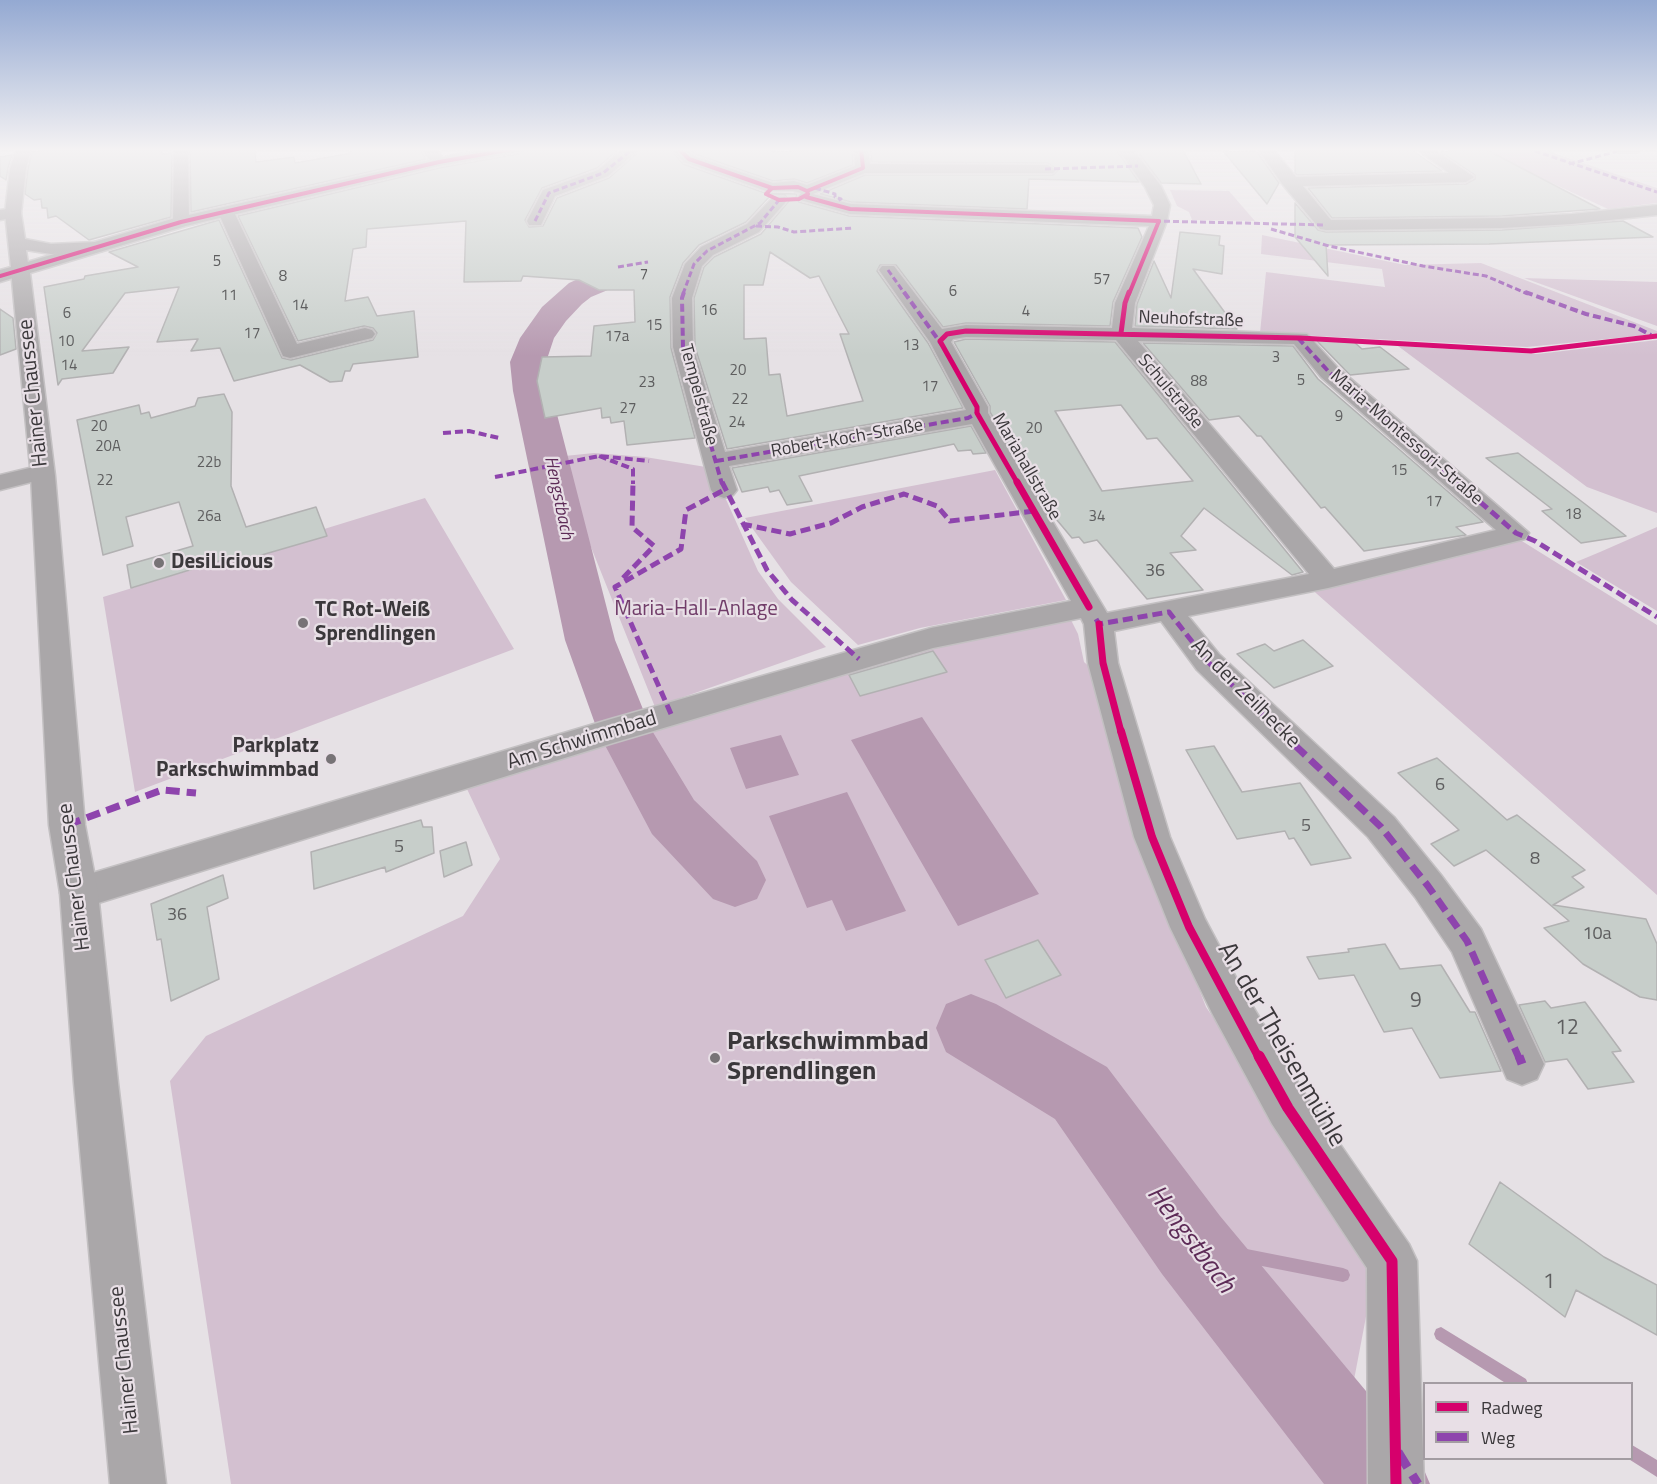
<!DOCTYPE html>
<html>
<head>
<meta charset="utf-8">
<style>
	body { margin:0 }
	#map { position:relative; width:1657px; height:1484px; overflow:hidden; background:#e6e1e5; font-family:"Titillium Web",sans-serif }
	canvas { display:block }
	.legend { position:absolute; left:1423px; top:1382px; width:210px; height:78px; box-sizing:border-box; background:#e8dfe6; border:2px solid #a39ca2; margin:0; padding:8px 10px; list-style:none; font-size:18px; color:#3b383b }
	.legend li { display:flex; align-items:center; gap:12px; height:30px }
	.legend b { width:30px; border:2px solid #a39ca2 }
</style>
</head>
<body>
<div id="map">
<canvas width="1657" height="1484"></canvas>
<ul class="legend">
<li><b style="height:8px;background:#d6006c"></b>Radweg</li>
<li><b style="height:8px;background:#8e44ad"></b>Weg</li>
</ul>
</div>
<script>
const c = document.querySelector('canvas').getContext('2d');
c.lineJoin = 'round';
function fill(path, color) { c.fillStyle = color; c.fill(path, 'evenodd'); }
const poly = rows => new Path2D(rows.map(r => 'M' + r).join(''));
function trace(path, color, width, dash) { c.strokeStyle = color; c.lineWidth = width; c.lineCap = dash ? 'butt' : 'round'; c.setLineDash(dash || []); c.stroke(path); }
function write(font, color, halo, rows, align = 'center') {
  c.font = font + ' "Titillium Web",sans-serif'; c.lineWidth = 4.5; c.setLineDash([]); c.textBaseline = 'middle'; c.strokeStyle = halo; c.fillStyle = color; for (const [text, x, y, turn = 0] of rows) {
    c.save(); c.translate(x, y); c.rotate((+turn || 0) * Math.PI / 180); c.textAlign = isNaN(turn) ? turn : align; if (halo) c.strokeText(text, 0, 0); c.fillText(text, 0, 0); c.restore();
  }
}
fill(poly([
	[1476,148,1539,148,1657,188,1657,203,1608,209],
	[1170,190,1229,191,1255,221,1192,220,1189,212,1177,206],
	[1262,235,1405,265,1481,263,1657,331,1657,334,1527,347,1260,333,1266,272,1385,287,1382,269,1261,254],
	[1524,278,1657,282,1657,326],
	[1657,340,1657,513,1587,487,1398,346,1537,354],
	[594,453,645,457,712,468,758,571,778,599,826,647,655,707,555,457],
	[995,470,1066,600,920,628,858,645,791,582,745,518],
	[425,498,514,649,135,792,103,597],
	[1657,527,1657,611,1576,562,1600,552],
	[1517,538,1657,625,1657,895,1308,586],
	[1069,616,1078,634,1084,662,1094,671,1142,842,1206,1007,1377,1259,1345,1427,1340,1484,231,1484,170,1081,206,1036,463,916,500,859,467,789,629,737,906,656,1048,618]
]), '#d3c0d0');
fill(poly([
	[922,717,1039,894,958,926,851,740],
	[781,735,799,775,746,789,730,748],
	[847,792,906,911,846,931,832,900,807,908,769,816]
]), '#b699b0');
fill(poly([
	[1191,1238,1343,1268,1348,1270,1350,1275,1348,1280,1343,1282,1191,1252,1186,1250,1184,1245,1186,1240,1191,1238],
	[1441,1327,1526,1379,1528,1384,1507,1384,1436,1339,1434,1334,1436,1329,1441,1327],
	[1632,1445,1657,1460,1657,1477,1627,1458,1632,1458,1632,1445]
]), '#b699b0');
fill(poly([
	[659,148,683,148,655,211,632,223,625,231,627,247,642,267,627,282,591,297,582,304,566,321,554,338,546,362,551,391,615,640,651,729,694,800,757,861,766,880,757,899,735,907,713,899,652,834,598,732,565,640,513,391,510,362,520,338,542,307,569,283,610,265,597,248,596,229,612,211,633,200,659,148],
	[971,994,996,1004,1107,1067,1220,1216,1416,1451,1430,1484,1324,1484,1162,1274,1055,1119,946,1052,936,1028,946,1004,971,994]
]), '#b699b0');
const building = poly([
	[59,148,162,148,162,154,172,153,171,217,89,240,56,216,48,218,47,208,42,208,41,199,34,200,25,194,28,169,32,152,59,148],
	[206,148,255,148,256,162,294,157,295,163,352,153,349,148,419,148,426,159,191,212,190,150,206,148],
	[527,148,620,148,597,168,542,188,525,220,529,227,543,226,557,198,609,178,643,148,669,148,683,164,765,193,797,194,796,198,799,202,849,216,1138,228,1142,237,1113,302,1110,326,966,323,943,327,896,265,880,265,877,271,928,343,963,408,727,449,695,347,694,298,704,267,714,257,761,234,789,201,785,195,771,195,746,222,699,245,683,263,670,297,671,348,695,438,627,445,624,421,611,423,610,417,602,418,601,408,545,418,537,381,542,357,591,356,594,326,635,322,634,290,599,290,579,280,523,276,521,281,464,282,466,221,367,229,366,247,353,249,345,301,368,297,377,316,414,311,418,357,353,364,350,371,345,371,342,381,330,382,300,365,234,381,220,348,191,351,198,339,157,342,179,287,125,293,82,351,129,347,113,373,62,379,58,385,44,287,84,279,85,276,138,267,109,252,219,220,282,358,291,360,373,340,377,333,373,328,364,326,298,341,238,216,439,168,518,154,527,148],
	[770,252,810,278,819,276,849,334,840,334,863,401,787,416,780,374,769,375,766,338,744,339,744,285,763,285,770,252],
	[690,148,772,148,772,152,852,148,853,165,807,183,794,179,773,181,695,154,690,148],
	[870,148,1115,148,1139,182,1029,179,1027,209,851,202,820,194,865,175,1053,175,1058,170,1048,163,872,162,870,148],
	[1135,148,1182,148,1201,184,1161,183,1135,148],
	[1409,148,1442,171,1297,175,1295,173,1295,151,1409,148],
	[1473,148,1483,148,1600,209,1502,216,1332,218,1308,188,1466,184,1475,179,1475,175,1441,152,1473,148],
	[1223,151,1257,152,1279,183,1267,204,1223,151],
	[12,155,8,168,6,180,0,176,0,157,12,155],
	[1295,203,1318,230,1326,232,1502,230,1623,221,1653,237,1489,244,1326,245,1328,276,1295,237,1295,203],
	[1180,232,1220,236,1219,245,1224,246,1222,274,1193,269,1237,329,1135,326,1137,304,1154,261,1171,298,1180,232],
	[0,309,13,318,16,349,0,355,0,309],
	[966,339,1115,342,1303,572,1292,575,1204,508,1181,536,1196,550,1170,553,1203,590,1147,599,1097,540,1084,543,1079,537,1072,538,1046,507,990,412,990,406,954,342,966,339],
	[1121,405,1147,439,1157,438,1193,481,1102,491,1055,411,1121,405],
	[1316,340,1354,342,1362,349,1380,347,1409,369,1350,375,1316,340],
	[1143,343,1293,346,1318,379,1483,522,1456,527,1466,535,1364,551,1325,507,1321,508,1261,436,1257,436,1239,416,1209,420,1143,343],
	[224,394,232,412,231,486,246,527,316,507,327,536,234,563,232,557,131,588,127,565,193,546,179,502,126,517,133,546,103,555,77,420,139,405,141,414,149,412,151,418,195,406,198,398,224,394],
	[971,426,986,453,973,454,971,450,958,451,954,444,799,476,812,501,787,505,779,490,770,492,768,487,742,492,732,468,971,426],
	[1518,453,1585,504,1626,536,1581,543,1542,511,1552,509,1486,458,1518,453],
	[1303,640,1333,666,1274,688,1237,654,1265,644,1274,651,1303,640],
	[933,651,947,672,860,696,849,675,933,651],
	[1214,746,1242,792,1300,783,1351,858,1311,865,1294,838,1289,839,1285,831,1237,839,1186,750,1214,746],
	[1437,758,1507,820,1517,815,1585,870,1572,877,1584,887,1553,905,1646,919,1657,944,1657,1000,1640,997,1583,964,1544,928,1569,921,1486,850,1454,866,1431,844,1459,830,1398,773,1437,758],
	[421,820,423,827,432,827,434,853,386,872,385,867,314,889,311,852,421,820],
	[466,842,472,865,444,877,440,851,466,842],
	[223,875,228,898,207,907,219,979,171,1001,161,939,157,940,151,904,223,875],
	[1038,940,1061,975,1006,998,985,960,1038,940],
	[1385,944,1400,969,1441,965,1470,1012,1475,1012,1501,1071,1440,1078,1412,1028,1384,1032,1354,975,1319,979,1307,957,1349,952,1348,949,1385,944],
	[1545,1001,1551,1008,1585,1002,1621,1051,1612,1052,1634,1082,1588,1089,1567,1059,1545,1062,1519,1005,1545,1001],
	[1500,1182,1604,1257,1657,1285,1657,1335,1576,1290,1565,1317,1469,1244,1500,1182]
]);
fill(building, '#c7ceca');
trace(building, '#b2b1b2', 1.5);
const minor = poly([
	[174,148,188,148,189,222,181,227,173,222,174,148],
	[421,148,436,148,446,162,439,166,434,165,421,148],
	[624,148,641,148,608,176,555,196,541,225,529,225,527,221,543,190,598,170,624,148],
	[671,148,687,148,694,156,773,183,794,181,807,185,855,166,854,148,868,148,870,164,1048,165,1056,170,1053,173,865,173,813,194,851,204,1152,216,1154,205,1145,187,1117,148,1132,148,1161,186,1170,205,1167,221,1135,303,1132,328,1307,334,1337,367,1529,533,1525,539,1328,588,1188,616,1219,654,1394,817,1441,875,1481,929,1544,1064,1537,1079,1522,1085,1507,1079,1452,952,1415,897,1368,837,1197,670,1161,621,1114,631,1118,663,1170,837,1205,919,1240,985,1304,1092,1409,1244,1417,1261,1424,1484,1368,1484,1367,1268,1272,1124,1212,1013,1170,927,1134,837,1088,663,1084,624,1081,618,933,648,613,743,79,909,66,904,60,893,66,882,79,877,611,719,931,628,1071,601,972,424,729,466,737,490,733,495,724,498,715,495,711,490,673,347,672,298,685,264,701,247,747,224,773,197,785,197,787,200,785,203,759,232,713,255,702,266,692,298,693,347,725,452,966,410,930,342,879,270,882,266,894,266,942,329,966,325,1112,328,1115,303,1149,226,850,214,800,200,798,197,801,193,793,191,766,191,684,162,671,148],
	[966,337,1116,340,1309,574,1107,613,988,413,988,407,951,342,953,339,966,337],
	[1138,341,1294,344,1321,377,1496,530,1334,569,1138,341],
	[1257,148,1272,148,1296,177,1449,173,1415,148,1432,148,1474,177,1466,182,1303,186,1331,220,1502,218,1572,214,1657,205,1657,215,1572,224,1502,228,1326,230,1320,229,1283,185,1257,148],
	[1611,148,1645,148,1638,152,1618,152,1611,148],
	[226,207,234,212,297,344,365,328,372,330,375,334,372,338,290,358,283,356,218,212,226,207],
	[13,208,19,209,21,213,19,217,0,220,0,210,13,208],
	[42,465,51,467,54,472,51,477,0,490,0,475,42,465]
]);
const tertiary = poly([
	[491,148,525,148,518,152,439,166,186,226,30,273,55,476,85,825,98,893,118,1083,166,1484,110,1484,74,1083,60,893,49,825,31,476,11,270,14,266,175,218,439,158,491,148]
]);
const secondary = poly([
	[17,148,31,148,26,169,21,213,25,239,51,244,96,242,102,243,105,247,102,251,96,252,51,254,26,250,29,270,26,274,0,282,0,270,11,267,5,213,10,169,17,148]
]);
trace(minor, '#c3c0c2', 3);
trace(tertiary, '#c3c0c2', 3);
trace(secondary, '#c3c0c2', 3);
fill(minor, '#aaa7a9');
fill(tertiary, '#aaa7a9');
fill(secondary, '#aaa6a9');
trace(poly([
	[1526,148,1657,192],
	[1569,164,1615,152,1618,148],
	[1045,169,1138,166],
	[815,188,835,194,835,197,841,199,837,201],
	[535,221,549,193,603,173,634,148],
	[1155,221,1326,225],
	[756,226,778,227,794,232,853,228],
	[1271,229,1329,246,1423,266,1486,276,1528,294],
	[618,267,648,262],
	[888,270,905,294],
	[683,294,694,264,707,251,760,223,779,200]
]), '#8e44ad', 3, [6, 3]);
trace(poly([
	[684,292,682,298,683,347,722,484],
	[904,292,942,345],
	[1525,292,1586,314,1634,326,1651,335],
	[1298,338,1329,372,1459,484],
	[443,433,469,431,499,438],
	[599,456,633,469,633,484],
	[716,461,968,418,977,413],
	[495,477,599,456,649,461]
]), '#8e44ad', 4, [8, 4]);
trace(poly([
	[722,482,767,570,792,600,859,659],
	[1457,482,1516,533,1535,541,1657,617],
	[742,524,790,534,831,523,862,507,904,494,937,506,950,521,1035,511],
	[623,578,654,546,632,527,633,482],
	[1096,619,1099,624,1169,612,1208,662,1281,732],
	[671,714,615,587,681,549,686,510,724,490]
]), '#8e44ad', 5, [10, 5]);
trace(poly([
	[1280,731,1381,827,1428,886,1467,941,1519,1058],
	[67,825,162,790,196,793]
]), '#8e44ad', 7, [14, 7]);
trace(poly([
	[1519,1056,1522,1064],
	[1398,1452,1418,1484]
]), '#8e44ad', 9, [18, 9]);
trace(poly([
	[678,148,689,159,772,188],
	[798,187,807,191,808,194,799,199,779,200,766,194,772,188,798,187],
	[807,191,863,168,861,148],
	[806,197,850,209,1159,221,1129,294],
	[0,276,181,222,439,162,518,148]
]), '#d6006c', 4);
trace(poly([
	[1121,333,1125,303,1129,292],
	[1018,484,977,413,977,407,940,341,947,334,966,331,1300,338,1531,351,1657,336]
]), '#d6006c', 5);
trace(poly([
	[1017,482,1089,607],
	[1099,624,1103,663,1121,732]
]), '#d6006c', 7);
trace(poly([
	[1121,731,1152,837,1189,927,1259,1058]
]), '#d6006c', 8);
trace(poly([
	[1259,1056,1288,1108,1392,1261,1396,1484]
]), '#d6006c', 11);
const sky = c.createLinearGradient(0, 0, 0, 356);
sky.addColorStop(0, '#94a9d2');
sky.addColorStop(0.42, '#f4f2f3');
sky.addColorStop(1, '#f4f2f300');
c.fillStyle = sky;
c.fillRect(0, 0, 1657, 356);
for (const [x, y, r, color] of [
	[159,563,6,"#777376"],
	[303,623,6,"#777376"],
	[331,759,6,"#777376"],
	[715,1058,6,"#777376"]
]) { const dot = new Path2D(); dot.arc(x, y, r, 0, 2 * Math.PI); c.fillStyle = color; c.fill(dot); trace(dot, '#e8dfe6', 2); }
write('15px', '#5e5e5f', null, [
	["5",217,262],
	["7",644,275],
	["8",283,277],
	["57",1102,280],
	["6",953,292],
	["11",229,296],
	["14",300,306],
	["16",709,311],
	["4",1026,312],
	["6",67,314],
	["15",654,326],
	["17",252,334],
	["17a",617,337],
	["10",66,342],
	["13",911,346],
	["3",1276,358],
	["14",69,366],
	["20",738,371],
	["5",1301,381],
	["88",1199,382],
	["23",647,383],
	["17",930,387],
	["22",740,400],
	["27",628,409],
	["9",1339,417],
	["24",737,423],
	["20",99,427],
	["20",1034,429],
	["20A",108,447],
	["22b",209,463],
	["15",1399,471],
	["22",105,481],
	["17",1434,502],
	["18",1573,515],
	["26a",209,517],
	["34",1097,517]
]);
write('18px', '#3b383b', '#e8dfe6', [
	["Neuhofstraße",1191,320,2],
	["Schulstraße",1170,392,50],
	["Tempelstraße",698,395,75],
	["Maria-Montessori-Straße",1406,438,41],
	["Robert-Koch-Straße",847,439,-10],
	["Mariahallstraße",1026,467,60]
]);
write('italic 18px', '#5d2b57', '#e8dfe6', [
	["Hengstbach",558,498,78]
]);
write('18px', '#5e5e5f', null, [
	["36",1155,572],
	["6",1440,786],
	["5",1306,827],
	["5",399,848],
	["8",1535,860],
	["36",177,916],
	["10a",1597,935]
]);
write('21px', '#3b383b', '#e8dfe6', [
	["Hainer Chaussee",34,393,-96],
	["An der Zeilhecke",1245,694,45],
	["Am Schwimmbad",582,741,-17],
	["Hainer Chaussee",75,877,-97],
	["Hainer Chaussee",125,1360,-96]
]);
write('bold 21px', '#3b383b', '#e8dfe6', [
	["DesiLicious",171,563],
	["TC Rot-Weiß",315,611],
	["Sprendlingen",315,635],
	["Parkplatz",319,747,"right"],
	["Parkschwimmbad",319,771,"right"]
], 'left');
write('21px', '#713d69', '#e8dfe6', [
	["Maria-Hall-Anlage",696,610]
]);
write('21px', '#5e5e5f', null, [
	["9",1416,1002],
	["12",1567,1029],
	["1",1549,1283]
]);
write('bold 26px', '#3b383b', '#e8dfe6', [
	["Parkschwimmbad",727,1043],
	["Sprendlingen",727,1073]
], 'left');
write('26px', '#3b383b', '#e8dfe6', [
	["An der Theisenmühle",1281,1045,60]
]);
write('italic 27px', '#5d2b57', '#e8dfe6', [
	["Hengstbach",1190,1240,53]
]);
</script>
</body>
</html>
